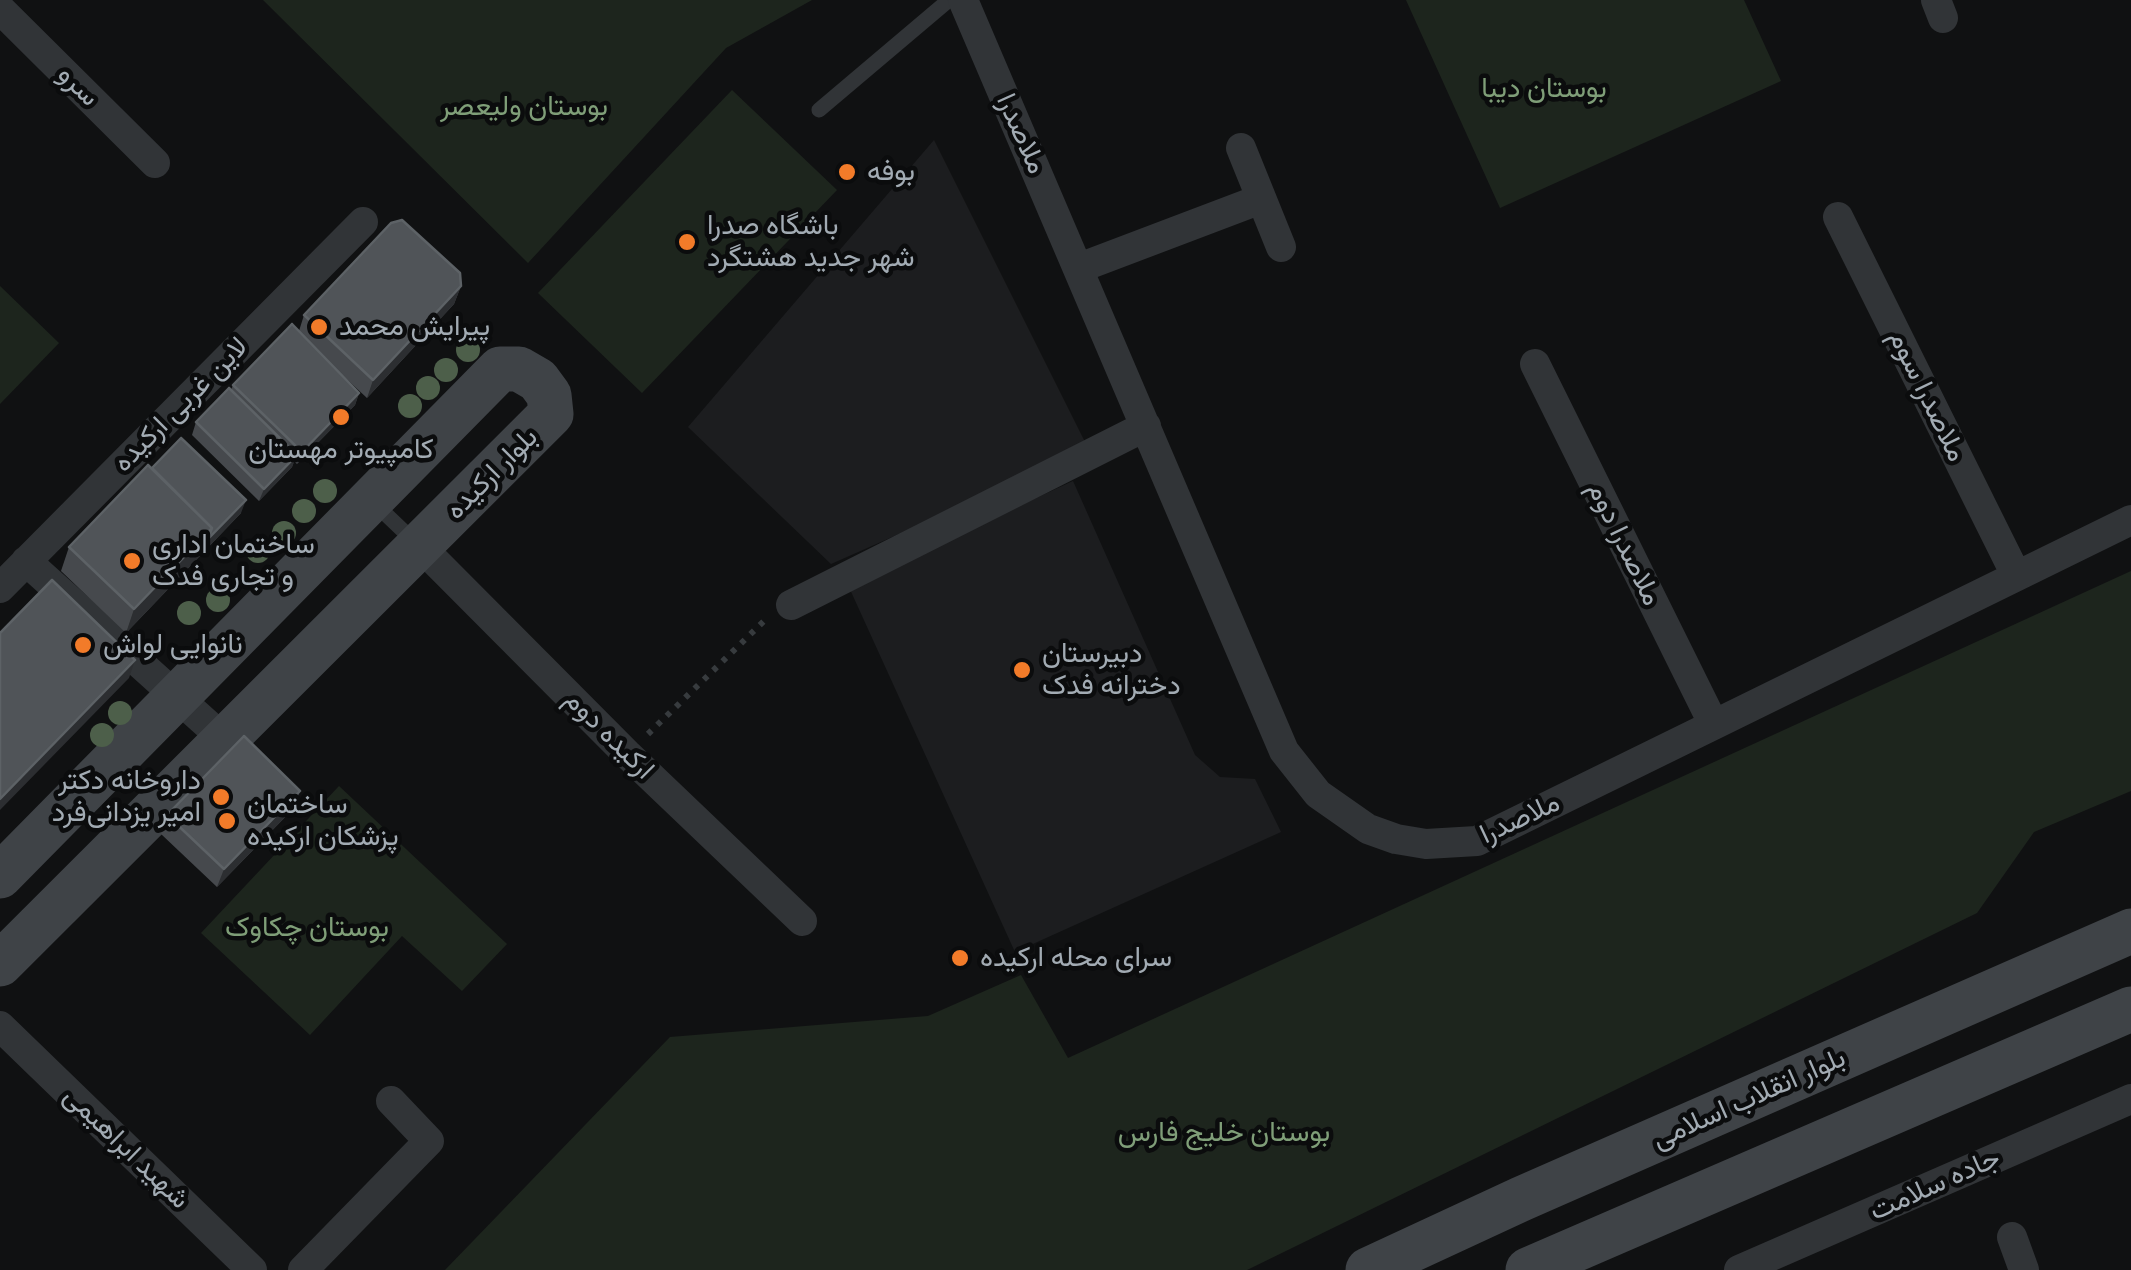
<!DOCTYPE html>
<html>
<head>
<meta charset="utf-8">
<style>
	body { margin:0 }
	canvas { display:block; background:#101112 }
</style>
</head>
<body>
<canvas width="2131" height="1270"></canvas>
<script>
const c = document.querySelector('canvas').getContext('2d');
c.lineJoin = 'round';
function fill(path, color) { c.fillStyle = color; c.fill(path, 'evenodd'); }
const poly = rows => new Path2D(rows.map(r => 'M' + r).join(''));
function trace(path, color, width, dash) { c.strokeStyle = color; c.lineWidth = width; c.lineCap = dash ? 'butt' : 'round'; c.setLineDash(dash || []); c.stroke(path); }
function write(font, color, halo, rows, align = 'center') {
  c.font = font + ' Karla,Vazirmatn,sans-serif'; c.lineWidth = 9; c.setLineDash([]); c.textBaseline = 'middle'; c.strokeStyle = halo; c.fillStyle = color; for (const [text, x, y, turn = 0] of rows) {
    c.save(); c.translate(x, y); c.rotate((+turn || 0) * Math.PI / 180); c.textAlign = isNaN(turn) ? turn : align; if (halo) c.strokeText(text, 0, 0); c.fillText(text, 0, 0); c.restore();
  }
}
fill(poly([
	[934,140,1089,450,831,564,688,427],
	[1073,481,1195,755,1220,777,1255,779,1281,832,1015,952,848,585]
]), '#1c1d1f');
fill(poly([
	[263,0,812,0,726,48,528,263],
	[1406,0,1744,0,1781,81,1500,208],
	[732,90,837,190,642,393,538,293],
	[0,286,59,343,0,404],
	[2131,571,2131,791,2034,832,1977,913,1247,1270,445,1270,670,1037,928,1016,1021,975,1068,1058],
	[339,786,507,944,462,991,402,936,310,1035,201,933]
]), '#1d251d');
trace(poly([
	[648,734,764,621]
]), '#373b3e', 6, [5, 8]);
trace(poly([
	[819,110,949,0],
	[372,501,417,544]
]), '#313437', 15);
trace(poly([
	[963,0,1284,751,1318,794,1368,829,1396,839,1426,844,1477,841,2131,520],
	[1936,0,1943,18],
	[0,9,155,163],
	[1241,148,1281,247],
	[1838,217,2016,575],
	[1079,268,1261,199],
	[1535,364,1713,723],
	[420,546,627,754,802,921],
	[26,561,226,741],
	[0,588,363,222],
	[791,605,1146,426],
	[0,1026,252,1270],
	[2012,1237,2024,1270],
	[303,1270,429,1141,391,1101],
	[1739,1270,2131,1099]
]), '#313437', 30);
trace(poly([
	[0,876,500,369,519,369,538,380,549,395,551,414,0,964],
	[1368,1270,1521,1199,2131,931],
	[1528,1270,2131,1009]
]), '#3f4347', 45);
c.fillStyle = '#4d5f4a';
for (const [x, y] of [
	[468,350],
	[446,370],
	[428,388],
	[410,406],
	[325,491],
	[304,511],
	[284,533],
	[258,551],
	[218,600],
	[189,613],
	[120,713],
	[102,735]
]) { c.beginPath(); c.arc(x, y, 12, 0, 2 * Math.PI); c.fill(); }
fill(poly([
	[461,286,454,304,367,398,339,372,359,393,355,405,297,464,294,461,292,467,259,501,192,435,196,422,231,390,233,385,299,331,304,315],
	[152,468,241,513,126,633,61,571,69,547],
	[300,791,293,809,217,887,161,834,167,815]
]), '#46494d');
fill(poly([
	[461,286,454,304,367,398,373,380],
	[359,393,355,405,297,464,302,452],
	[297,455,292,467,259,501,264,489],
	[246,500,241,513,126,633,134,609,212,528],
	[135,660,129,678,0,810,0,799],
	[300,791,293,809,217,887,224,869]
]), '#2c2e31');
const building = poly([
	[402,220,460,273,461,286,373,380,304,315,391,223,402,220],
	[292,324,359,393,302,452,233,385,292,324],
	[229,388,297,455,264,489,196,422,229,388],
	[181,438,246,500,208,539,212,528,152,468,181,438],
	[148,465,212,528,134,609,69,547,148,465],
	[52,580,135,660,0,799,0,633,52,580],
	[244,736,300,791,224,869,167,815,244,736]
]);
fill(building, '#505458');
trace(building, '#5d6266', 2.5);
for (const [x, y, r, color] of [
	[847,172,10,"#f27b29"],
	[687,242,10,"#f27b29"],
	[319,327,10,"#f27b29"],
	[341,417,10,"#f27b29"],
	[132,561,10,"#f27b29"],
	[83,645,10,"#f27b29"],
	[1022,670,10,"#f27b29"],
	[221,797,10,"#f27b29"],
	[227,821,10,"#f27b29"],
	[960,958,10,"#f27b29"]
]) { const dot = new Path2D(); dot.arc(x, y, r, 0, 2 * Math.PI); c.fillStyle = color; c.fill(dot); trace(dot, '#0b0c0d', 4); }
write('28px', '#a2abb3', '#0b0c0d', [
	["سرو",78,86,45],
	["ملاصدرا",1021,134,66],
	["ملاصدرا سوم",1927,396,64],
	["لاین غربی ارکیده",181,405,-45],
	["بلوار ارکیده",492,474,-45],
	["ملاصدرا دوم",1624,544,64],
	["ارکیده دوم",609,735,45],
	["ملاصدرا",1520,819,-25],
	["بلوار انقلاب اسلامی",1749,1099,-24],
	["شهید ابراهیمی",126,1148,44],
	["جاده سلامت",1935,1185,-24]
]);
write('28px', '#7f9e78', '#0b0c0d', [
	["بوستان دیبا",1544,89],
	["بوستان ولیعصر",524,107],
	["بوستان چکاوک",307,928],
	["بوستان خلیج فارس",1224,1133]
]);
write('28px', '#a2abb3', '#0b0c0d', [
	["بوفه",867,172],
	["باشگاه صدرا",707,226],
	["شهر جدید هشتگرد",707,258],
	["پیرایش محمد",339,327],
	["کامپیوتر مهستان",341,450,"center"],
	["ساختمان اداری",152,545],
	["و تجاری فدک",152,577],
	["نانوایی لواش",103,645],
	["دبیرستان",1042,654],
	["دخترانه فدک",1042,686],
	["داروخانه دکتر",201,781,"right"],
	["امیر یزدانی‌فرد",201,813,"right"],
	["ساختمان",247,805],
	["پزشکان ارکیده",247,837],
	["سرای محله ارکیده",980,958]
], 'left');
</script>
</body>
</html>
